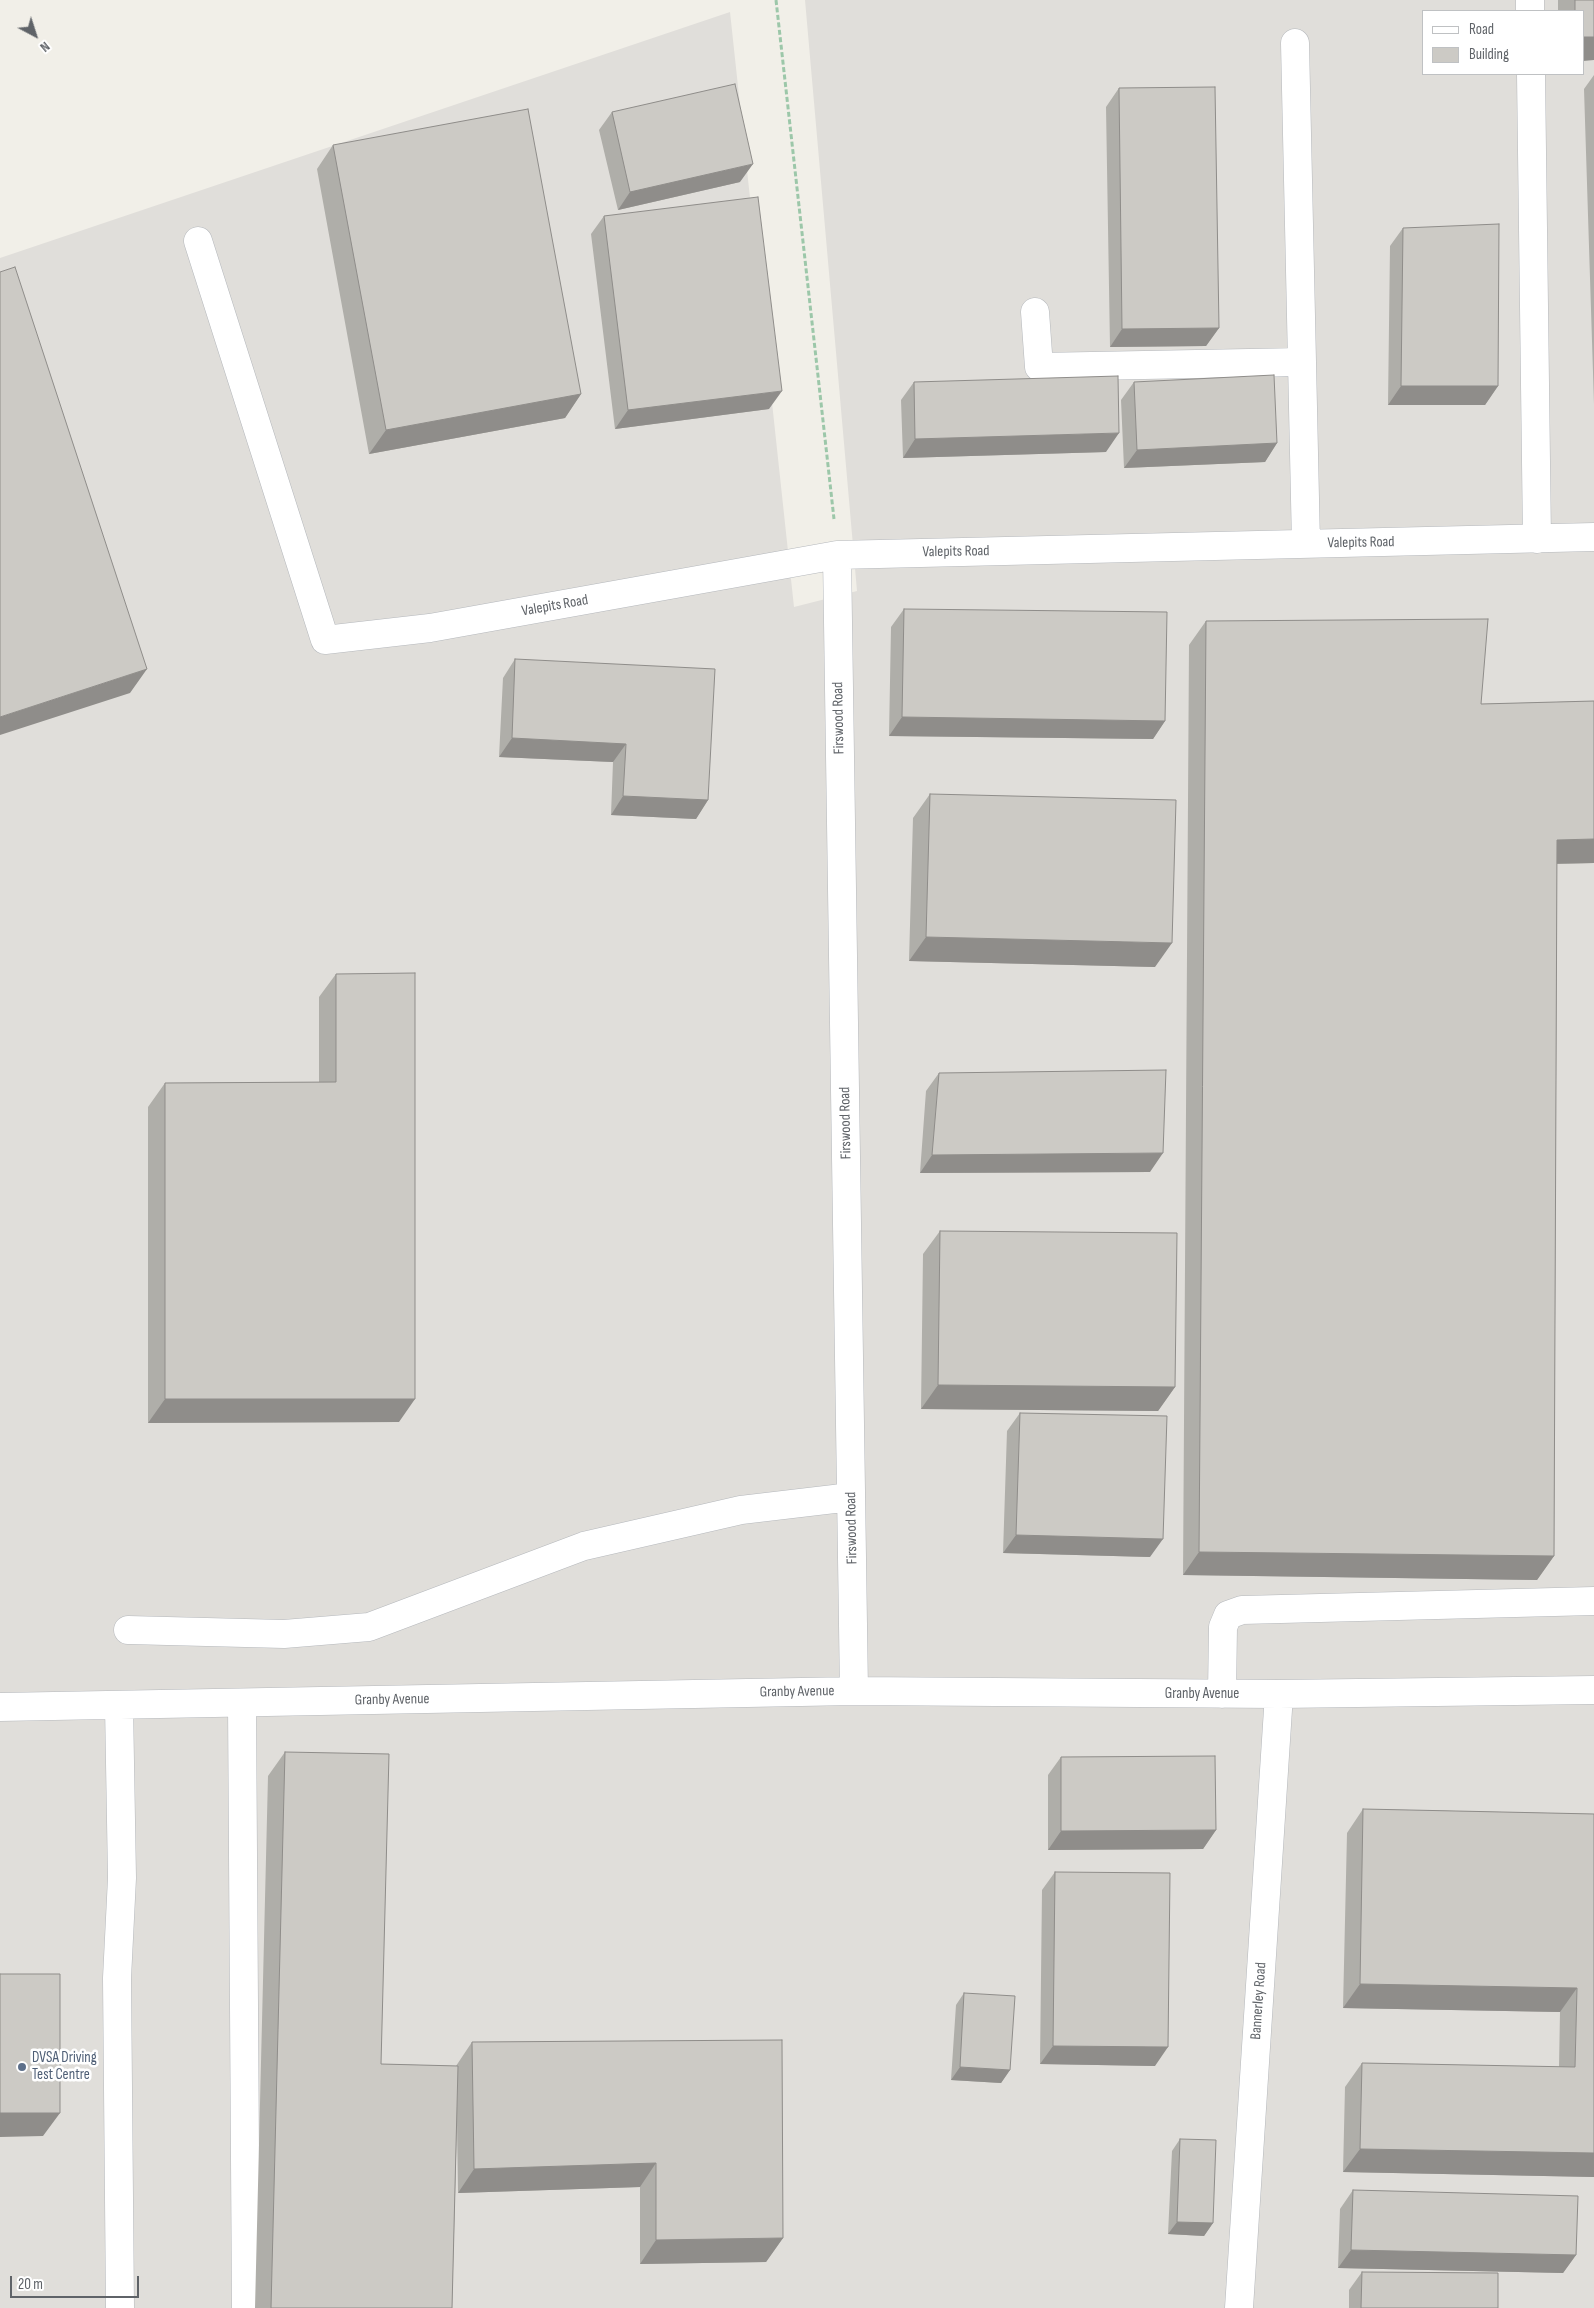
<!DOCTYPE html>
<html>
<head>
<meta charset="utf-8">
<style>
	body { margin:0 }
	#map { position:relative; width:1594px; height:2308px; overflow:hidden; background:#f1efe8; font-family:"Sofia Sans Condensed",sans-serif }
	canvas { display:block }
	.legend { position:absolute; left:1422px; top:10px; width:162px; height:65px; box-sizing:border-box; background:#fff; border:1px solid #bfc1c3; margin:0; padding:6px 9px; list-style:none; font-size:15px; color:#5f6368 }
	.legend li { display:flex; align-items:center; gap:10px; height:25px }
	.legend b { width:25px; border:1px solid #bfc1c3 }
	.north { position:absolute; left:10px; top:10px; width:50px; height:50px; -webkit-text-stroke:4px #fff; paint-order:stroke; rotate:140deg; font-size:14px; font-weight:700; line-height:20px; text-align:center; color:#5f6368 }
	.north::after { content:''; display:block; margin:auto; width:18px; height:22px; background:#5f6368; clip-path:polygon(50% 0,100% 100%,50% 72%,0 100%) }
	.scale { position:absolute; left:10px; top:2276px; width:129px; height:22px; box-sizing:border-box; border:2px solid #5f6368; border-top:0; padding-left:6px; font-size:15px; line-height:18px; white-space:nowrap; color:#5f6368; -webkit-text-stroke:4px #fff; paint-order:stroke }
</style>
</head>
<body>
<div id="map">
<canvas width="1594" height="2308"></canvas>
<ul class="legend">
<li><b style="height:6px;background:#fff"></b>Road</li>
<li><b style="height:14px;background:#cccac5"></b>Building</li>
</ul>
<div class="north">N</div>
<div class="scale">20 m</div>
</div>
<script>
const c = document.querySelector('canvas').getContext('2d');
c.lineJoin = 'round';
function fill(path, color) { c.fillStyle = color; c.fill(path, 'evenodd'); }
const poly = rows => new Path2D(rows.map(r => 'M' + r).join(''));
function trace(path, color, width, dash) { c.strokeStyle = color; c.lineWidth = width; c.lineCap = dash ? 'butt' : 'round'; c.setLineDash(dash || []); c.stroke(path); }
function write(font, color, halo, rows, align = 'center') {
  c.font = font + ' "Sofia Sans Condensed",sans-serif'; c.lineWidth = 5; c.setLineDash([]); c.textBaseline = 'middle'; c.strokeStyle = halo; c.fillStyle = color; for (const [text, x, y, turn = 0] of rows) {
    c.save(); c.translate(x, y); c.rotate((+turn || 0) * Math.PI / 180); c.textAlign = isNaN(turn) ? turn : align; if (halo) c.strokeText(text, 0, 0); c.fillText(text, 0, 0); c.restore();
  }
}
fill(poly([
	[805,0,1594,0,1594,2308,0,2308,0,258,730,12,794,607,857,591],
	[1423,11,1583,11,1583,74,1423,74]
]), '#e0deda');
const minor = poly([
	[1530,0,1530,11],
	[1295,43,1306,544],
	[1531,74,1537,539],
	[198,241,325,640,430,628,837,555,1594,537],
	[1035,312,1039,367,1301,362],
	[837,555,854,1691],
	[128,1630,284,1634,369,1627,584,1546,741,1510,851,1497],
	[1222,1694,1223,1627,1228,1615,1242,1610,1594,1601],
	[242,1703,246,2308],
	[119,1705,122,1878,117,1978,120,2308],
	[0,1707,854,1691,1279,1694,1594,1690],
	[1239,2308,1279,1694]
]);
trace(minor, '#b5b8bc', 29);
trace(poly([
	[776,0,834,519]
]), '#9cc7a9', 3, [5, 2.5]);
trace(minor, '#fff', 28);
fill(poly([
	[1558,0,1594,0,1583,11,1558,11],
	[1594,75,1594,404,1584,89],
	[1119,88,1219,328,1206,346,1110,347,1106,107],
	[612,112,740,182,618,210,599,130],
	[333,145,581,394,565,418,369,454,317,169],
	[604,216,769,409,615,429,591,234],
	[1403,228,1498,386,1485,405,1388,405,1390,246],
	[914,382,1106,452,903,458,901,400],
	[1134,382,1277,443,1265,462,1124,468,1121,400],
	[904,609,1165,721,1153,739,889,736,891,627],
	[1206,621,1481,704,1594,701,1594,863,1557,864,1554,1556,1537,1580,1183,1575,1189,645],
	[515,659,708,800,696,819,611,815,613,762,499,757,503,678],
	[930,794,1155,967,909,961,913,818],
	[336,974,399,1422,148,1423,148,1107,165,1083,319,1082,319,997],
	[939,1073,1150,1172,920,1173,926,1091],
	[940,1231,1175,1387,1158,1411,921,1409,923,1254],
	[1020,1413,1150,1557,1003,1553,1007,1431],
	[285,1752,381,2064,456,2066,472,2042,783,2238,766,2262,640,2264,640,2187,458,2193,457,2123,452,2308,255,2308,268,1776],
	[1061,1757,1216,1830,1203,1849,1048,1850,1048,1775],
	[1363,1809,1594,1814,1594,2177,1343,2172,1345,2087,1362,2063,1559,2067,1560,2012,1343,2008,1347,1833],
	[1055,1872,1155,2066,1040,2064,1042,1890],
	[964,1993,1010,2070,1001,2083,951,2080,956,2005],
	[1180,2139,1213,2223,1204,2236,1168,2234,1172,2151],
	[1353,2190,1576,2255,1563,2273,1338,2268,1340,2209],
	[1362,2272,1498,2308,1349,2308,1349,2290]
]), '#afaea9');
fill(poly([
	[1583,37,1594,37,1594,60,1583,61],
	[753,164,740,182,618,210,630,192],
	[1219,328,1206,346,1110,347,1122,329],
	[1401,386,1498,386,1485,405,1388,405],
	[782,391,769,409,615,429,628,410],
	[581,394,565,418,369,454,386,430],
	[1119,433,1106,452,903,458,915,439],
	[1277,443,1265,462,1124,468,1137,450],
	[147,669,130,693,0,735,0,717],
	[902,717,1165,721,1153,739,889,736],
	[512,738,626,744,613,762,499,757],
	[623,796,708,800,696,819,611,815],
	[1594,839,1594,863,1541,864,1557,840],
	[926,937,1172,943,1155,967,909,961],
	[1163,1153,1150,1172,920,1173,932,1155],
	[938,1385,1175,1387,1158,1411,921,1409],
	[165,1399,415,1399,399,1422,148,1423],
	[1016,1535,1163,1539,1150,1557,1003,1553],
	[1199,1552,1554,1556,1537,1580,1183,1575],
	[1216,1830,1203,1849,1048,1850,1061,1831],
	[1360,1984,1577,1988,1560,2012,1343,2008],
	[1053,2046,1168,2047,1155,2066,1040,2064],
	[960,2067,1010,2070,1001,2083,951,2080],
	[0,2113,60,2113,43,2136,0,2137],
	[1360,2149,1594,2153,1594,2177,1343,2172],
	[656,2163,640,2187,458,2193,474,2169],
	[1177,2222,1213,2223,1204,2236,1168,2234],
	[783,2238,766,2262,640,2264,656,2240],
	[1351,2250,1576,2255,1563,2273,1338,2268]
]), '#8f8d8a');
const building = poly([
	[1575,0,1594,0,1594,37,1583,37,1583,11,1575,11,1575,0],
	[735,84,753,164,630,192,612,112,735,84],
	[1215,87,1219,328,1122,329,1119,88,1215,87],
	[528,109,581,394,386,430,333,145,528,109],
	[758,197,782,391,628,410,604,216,758,197],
	[1499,224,1498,386,1401,386,1403,228,1499,224],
	[15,267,147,669,0,717,0,272,15,267],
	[1274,375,1277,443,1137,450,1134,382,1274,375],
	[1118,376,1119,433,915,439,914,382,1118,376],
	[904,609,1167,612,1165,721,902,717,904,609],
	[1488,619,1481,704,1594,701,1594,839,1557,840,1554,1556,1199,1552,1206,621,1488,619],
	[515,659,715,669,708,800,623,796,626,744,512,738,515,659],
	[930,794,1176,800,1172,943,926,937,930,794],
	[415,973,415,1399,165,1399,165,1083,336,1082,336,974,415,973],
	[1166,1070,1163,1153,932,1155,939,1073,1166,1070],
	[940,1231,1177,1233,1175,1387,938,1385,940,1231],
	[1020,1413,1167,1416,1163,1539,1016,1535,1020,1413],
	[285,1752,389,1754,381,2064,458,2066,452,2308,271,2308,285,1752],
	[1215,1756,1216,1830,1061,1831,1061,1757,1215,1756],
	[1363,1809,1594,1814,1594,2153,1360,2149,1362,2063,1575,2067,1577,1988,1360,1984,1363,1809],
	[1055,1872,1170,1873,1168,2047,1053,2046,1055,1872],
	[0,1974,60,1974,60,2113,0,2113,0,1974],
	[964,1993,1015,1996,1010,2070,960,2067,964,1993],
	[782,2040,783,2238,656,2240,656,2163,474,2169,472,2042,782,2040],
	[1180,2139,1216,2140,1213,2223,1177,2222,1180,2139],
	[1353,2190,1578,2196,1576,2255,1351,2250,1353,2190],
	[1362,2272,1498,2273,1498,2308,1361,2308,1362,2272]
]);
fill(building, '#cccac5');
trace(building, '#8f8d8a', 1);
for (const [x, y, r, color] of [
	[22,2067,5,"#5c6f8a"]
]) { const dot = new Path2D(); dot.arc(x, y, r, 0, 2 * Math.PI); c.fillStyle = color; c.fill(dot); trace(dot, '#fff', 2); }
write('15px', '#5f6368', '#fff', [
	["Valepits Road",1361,543,-1],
	["Valepits Road",956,552,-1],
	["Valepits Road",555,606,-10],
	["Firswood Road",839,718,-91],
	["Firswood Road",846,1123,-91],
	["Firswood Road",852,1528,-91],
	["Granby Avenue",797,1692,-1],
	["Granby Avenue",1202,1694],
	["Granby Avenue",392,1700,-1],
	["Bannerley Road",1259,2001,-86]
]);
write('15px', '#4e5e75', '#fff', [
	["DVSA Driving",32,2058],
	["Test Centre",32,2075]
], 'left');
</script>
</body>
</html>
